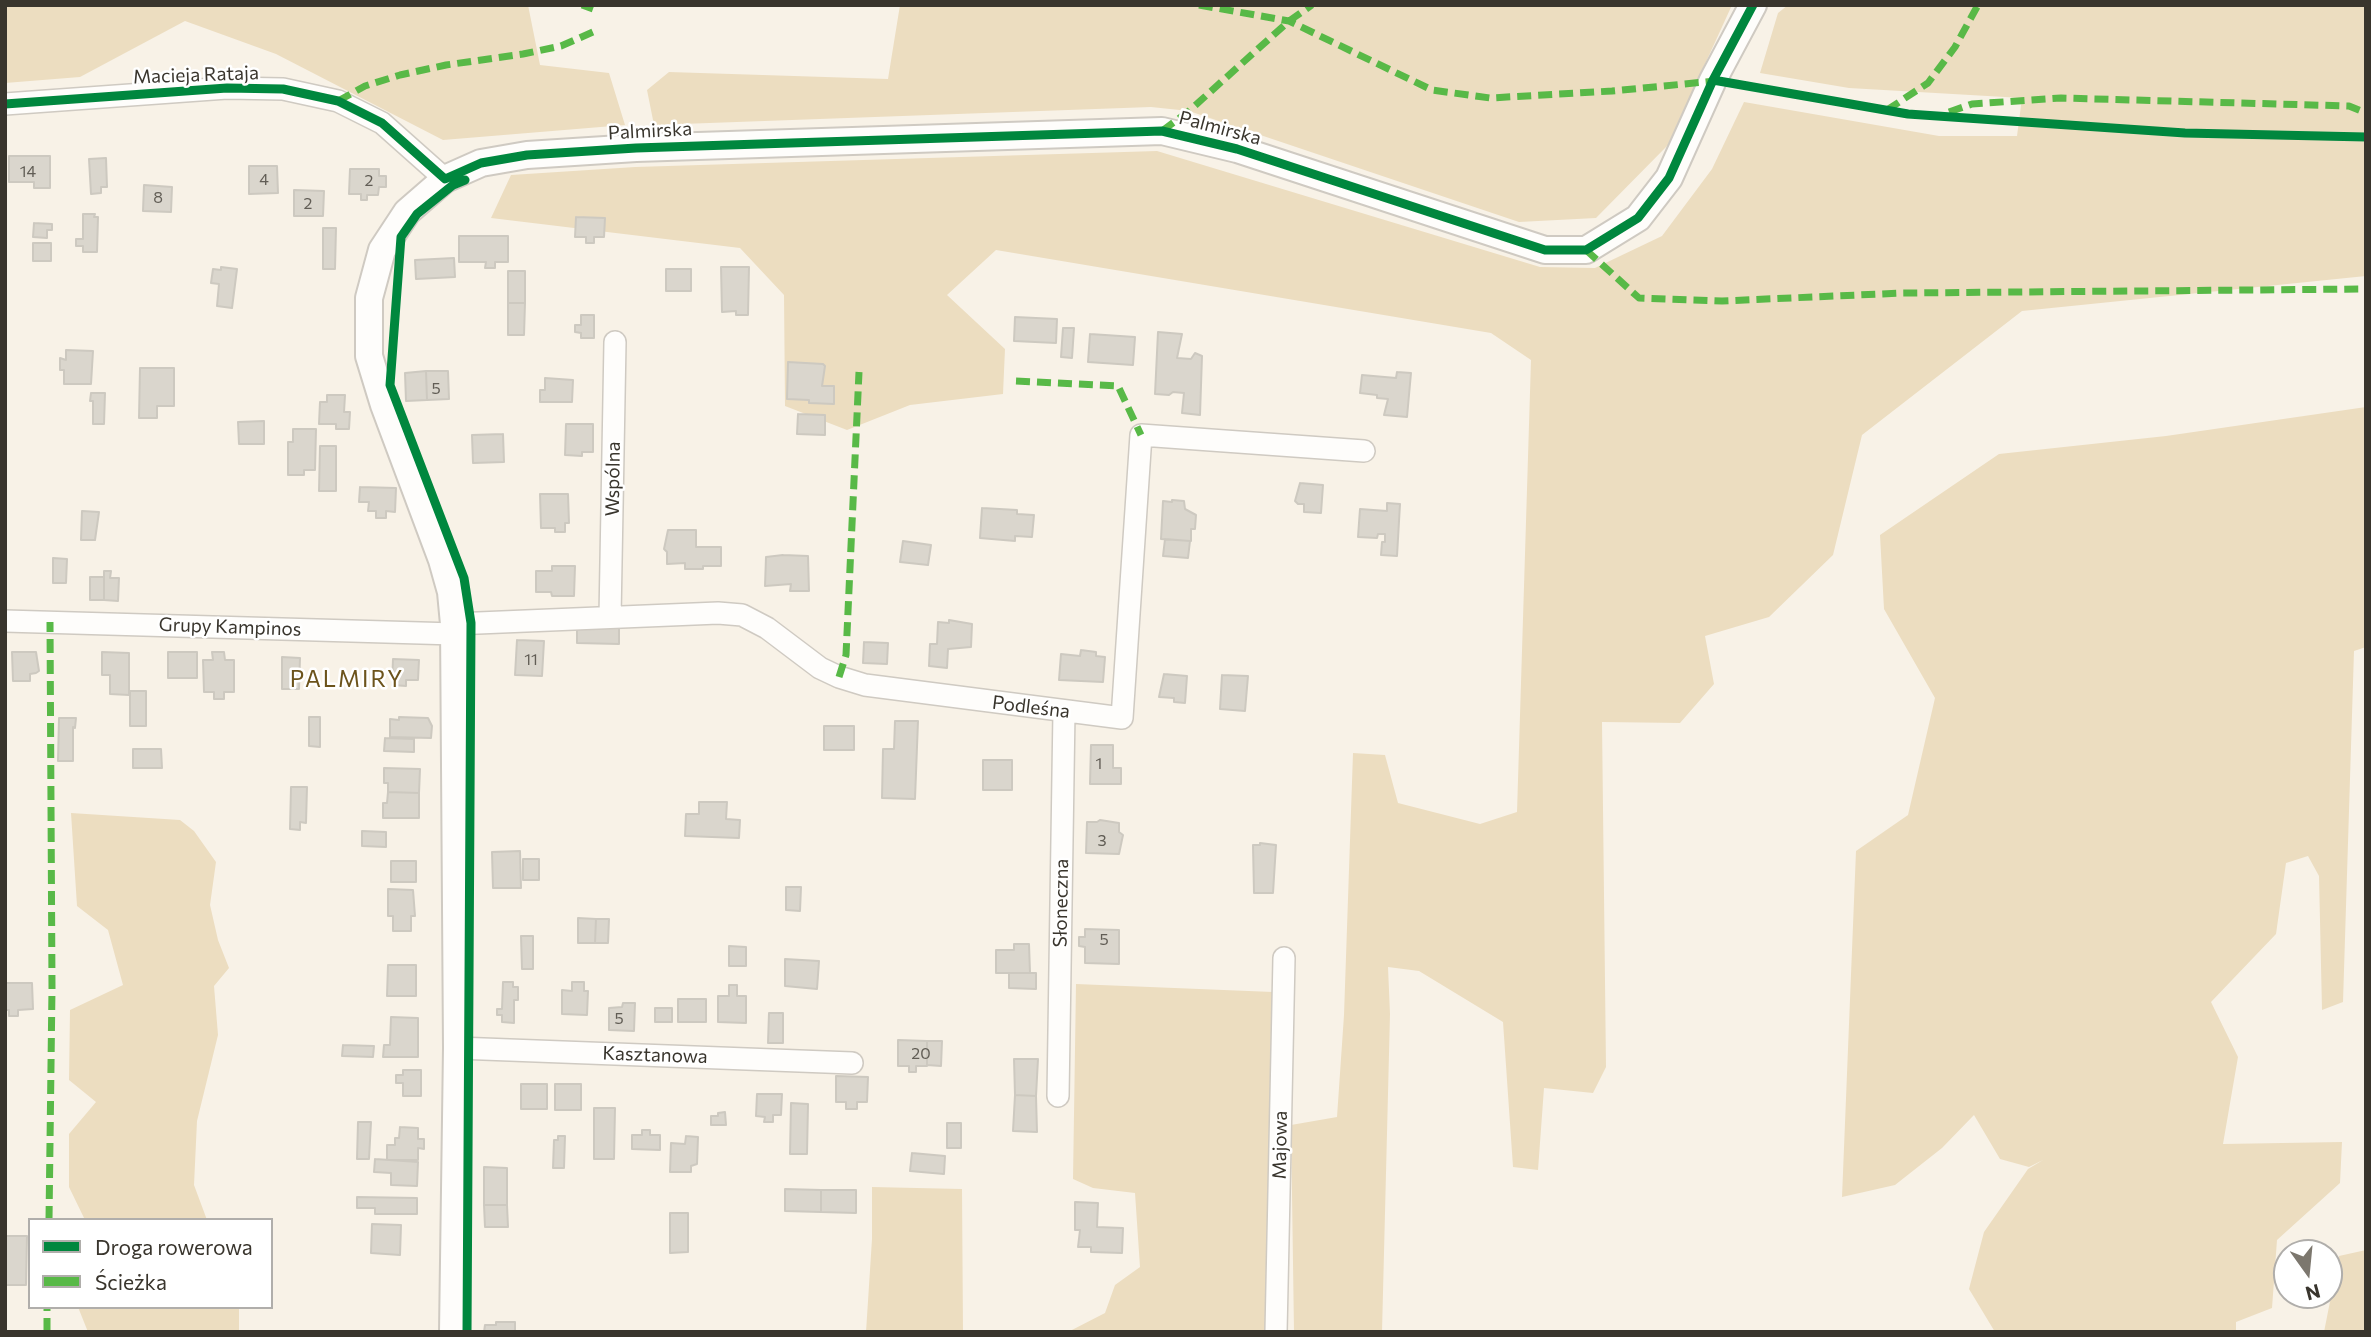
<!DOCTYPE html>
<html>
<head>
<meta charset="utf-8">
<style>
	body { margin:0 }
	#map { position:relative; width:2371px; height:1337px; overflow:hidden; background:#f8f2e7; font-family:Commissioner,sans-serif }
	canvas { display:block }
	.frame { position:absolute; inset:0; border:7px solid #39352d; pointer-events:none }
	.legend { position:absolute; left:28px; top:1218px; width:245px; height:91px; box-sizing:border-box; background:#fff; border:2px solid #b0aeab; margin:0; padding:9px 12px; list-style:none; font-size:21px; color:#39352d }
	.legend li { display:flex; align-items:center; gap:14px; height:35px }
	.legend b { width:35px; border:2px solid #b0aeab }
	.north { position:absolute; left:2273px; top:1239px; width:70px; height:70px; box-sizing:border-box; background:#fff; border:2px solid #b0aeab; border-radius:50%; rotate:165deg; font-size:19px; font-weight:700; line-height:28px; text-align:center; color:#39352d }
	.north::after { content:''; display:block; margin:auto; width:24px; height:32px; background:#7c776e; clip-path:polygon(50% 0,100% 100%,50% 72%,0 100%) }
</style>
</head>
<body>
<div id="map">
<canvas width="2371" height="1337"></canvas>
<div class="frame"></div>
<ul class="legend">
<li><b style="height:9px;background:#00873e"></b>Droga rowerowa</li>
<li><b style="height:9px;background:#58b947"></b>Ścieżka</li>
</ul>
<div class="north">N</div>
</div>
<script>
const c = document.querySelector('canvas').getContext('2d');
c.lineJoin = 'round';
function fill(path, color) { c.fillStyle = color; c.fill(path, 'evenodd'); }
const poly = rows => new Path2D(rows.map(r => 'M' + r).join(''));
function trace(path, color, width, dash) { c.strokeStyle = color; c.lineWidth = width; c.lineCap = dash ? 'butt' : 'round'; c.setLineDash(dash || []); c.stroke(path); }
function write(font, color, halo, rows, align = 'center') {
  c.font = font + ' Commissioner,sans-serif'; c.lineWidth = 5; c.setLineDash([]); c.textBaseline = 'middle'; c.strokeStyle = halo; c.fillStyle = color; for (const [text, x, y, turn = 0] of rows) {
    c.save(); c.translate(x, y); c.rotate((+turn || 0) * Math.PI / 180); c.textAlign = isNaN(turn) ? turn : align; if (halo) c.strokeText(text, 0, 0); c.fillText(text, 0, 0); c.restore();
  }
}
fill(poly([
	[5,5,528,5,540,65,609,73,625,125,443,140,276,54,185,21,80,77,5,83],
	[900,5,1732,5,1668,145,1596,218,1519,222,1189,111,1151,107,654,125,647,90,669,72,888,79],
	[1788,5,2366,5,2366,276,2022,311,1862,435,1833,555,1769,617,1705,636,1714,684,1680,723,1602,722,1606,1067,1593,1093,1544,1088,1538,1170,1513,1167,1503,1022,1419,971,1388,967,1390,1014,1382,1332,1294,1332,1291,1125,1337,1117,1344,1015,1353,753,1385,755,1398,803,1480,824,1517,812,1531,360,1491,333,996,250,947,295,1005,349,1003,394,910,405,847,430,785,406,784,295,740,248,491,218,511,175,635,167,1157,151,1540,267,1595,268,1662,236,1712,169,1744,102,1939,136,2017,136,2022,98,1849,88,1760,73,1778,13],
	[2366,407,2366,647,2354,651,2343,1002,2322,1010,2319,876,2308,856,2286,863,2276,934,2211,1002,2238,1057,2223,1144,2342,1142,2340,1183,2277,1240,2272,1308,2236,1322,2236,1332,1995,1332,1969,1289,1984,1232,2028,1169,2043,1160,2029,1167,2000,1159,1974,1115,1942,1148,1895,1185,1842,1197,1856,851,1908,815,1935,698,1884,609,1880,535,1999,454,2166,436],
	[71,813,180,820,194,831,216,862,210,905,218,940,229,968,214,986,218,1035,197,1121,194,1185,207,1220,85,1220,69,1187,69,1134,96,1102,69,1080,70,1010,123,985,108,930,77,906],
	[1076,984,1273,992,1266,1332,1068,1332,1105,1313,1115,1285,1140,1267,1135,1193,1093,1188,1073,1179],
	[872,1187,962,1189,963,1332,866,1332,872,1239],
	[2366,1250,2366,1332,2324,1332,2339,1256],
	[78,1307,239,1307,239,1332,88,1332]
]), '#ecddc0');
const building = poly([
	[9,156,50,156,50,188,34,188,34,182,9,182,9,156],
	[106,158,107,187,101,187,101,193,91,194,89,159,106,158],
	[249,166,277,166,278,193,249,194,249,166],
	[350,169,379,169,379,176,386,176,386,187,379,187,378,195,367,195,367,200,361,200,361,194,349,194,350,169],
	[144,185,172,187,171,212,143,211,144,185],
	[294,190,324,191,323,216,294,216,294,190],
	[83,214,95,214,94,217,98,217,97,252,83,252,83,246,76,246,76,239,83,239,83,214],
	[576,217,605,218,604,237,594,237,594,243,586,243,586,237,575,237,576,217],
	[34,223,52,224,52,230,47,230,47,238,33,237,34,223],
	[323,228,336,228,335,269,323,269,323,228],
	[459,236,508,236,508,262,495,262,495,268,485,268,486,262,459,262,459,236],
	[33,243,51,243,51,261,33,261,33,243],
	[454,258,455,277,416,279,415,260,454,258],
	[221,267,237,269,232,308,217,306,219,284,211,283,213,269,221,270,221,267],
	[721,267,749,267,748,315,736,315,736,311,722,312,721,267],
	[666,269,691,269,691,291,666,291,666,269],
	[508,271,525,271,525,303,508,303,508,271],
	[508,303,525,303,524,335,508,335,508,303],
	[581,315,594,315,594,338,581,338,581,333,575,332,575,325,581,325,581,315],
	[1015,317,1057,319,1056,343,1014,341,1015,317],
	[1063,328,1074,328,1072,358,1061,357,1063,328],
	[1158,332,1182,334,1177,358,1191,359,1195,353,1202,356,1200,415,1182,413,1184,393,1173,392,1169,395,1155,394,1158,332],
	[1090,334,1135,337,1133,365,1088,362,1090,334],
	[66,350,93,351,91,384,64,384,64,370,60,370,60,358,66,360,66,350],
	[788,362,823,364,825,366,822,386,834,386,834,404,809,403,809,400,787,399,788,362],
	[140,368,174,368,174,406,157,406,157,418,139,418,140,368],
	[426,371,448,371,449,399,427,400,426,371],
	[426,371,427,400,406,401,405,373,426,371],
	[1397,372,1411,373,1407,417,1384,415,1388,399,1377,398,1377,395,1360,393,1362,375,1396,378,1397,372],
	[545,378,573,380,572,402,540,402,540,390,545,390,545,378],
	[91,393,105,393,104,424,93,424,93,401,90,401,91,393],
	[327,395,345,395,344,412,350,412,349,429,336,429,336,424,319,424,320,402,327,402,327,395],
	[798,414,825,415,825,435,797,434,798,414],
	[264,421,264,444,239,444,238,422,264,421],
	[566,424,593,424,593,452,582,452,582,456,565,455,566,424],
	[293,429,316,429,315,470,304,470,304,475,288,475,288,442,293,442,293,429],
	[503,434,504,462,473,463,472,435,503,434],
	[320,446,336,446,336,491,319,491,320,446],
	[1300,483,1323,485,1321,513,1304,512,1304,504,1298,504,1295,501,1300,483],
	[360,487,396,488,395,512,386,511,386,518,376,518,376,511,368,511,369,502,359,502,360,487],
	[540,494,568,494,569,523,565,523,565,532,555,532,555,528,541,528,540,494],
	[1172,500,1184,501,1185,509,1196,515,1195,529,1191,529,1191,541,1161,539,1163,501,1172,502,1172,500],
	[1387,503,1400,504,1397,556,1381,555,1382,542,1385,542,1385,534,1378,534,1377,538,1358,537,1360,509,1387,511,1387,503],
	[982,508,1017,510,1017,514,1034,515,1032,537,1015,536,1015,541,980,538,982,508],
	[82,511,99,512,95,540,81,540,82,511],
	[668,530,696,530,696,547,721,547,721,566,703,566,703,569,685,569,685,563,667,564,667,552,664,549,668,530],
	[1165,539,1190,541,1188,558,1163,556,1165,539],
	[903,541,931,545,928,565,900,562,903,541],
	[783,555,808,556,809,591,790,591,791,584,765,586,766,557,783,555],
	[53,558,67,559,66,583,53,583,53,558],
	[552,566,575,566,574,596,552,596,551,592,536,592,536,571,552,571,552,566],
	[104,571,111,571,110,578,119,578,118,601,104,600,104,571],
	[90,577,104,577,104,600,90,600,90,577],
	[949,620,972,624,971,647,948,649,947,668,929,666,930,644,937,644,938,622,949,623,949,620],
	[577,628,619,628,619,644,577,643,577,628],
	[517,640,544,641,542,676,515,675,517,640],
	[864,642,888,643,887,664,863,663,864,642],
	[1081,650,1096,652,1096,656,1105,657,1103,682,1059,680,1061,654,1080,656,1081,650],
	[12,652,36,652,39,671,36,673,30,674,30,681,13,681,12,652],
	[102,652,129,653,129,695,110,694,110,675,102,675,102,652],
	[168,652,197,652,197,678,168,678,168,652],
	[212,652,224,652,225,660,234,660,234,692,224,692,224,699,214,699,214,692,204,692,203,660,213,660,212,652],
	[282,657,300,658,299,689,282,689,282,657],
	[393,659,419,660,418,680,406,680,406,686,392,685,393,659],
	[1164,674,1187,676,1185,703,1174,702,1174,698,1159,697,1164,674],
	[1222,675,1248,676,1245,711,1220,709,1222,675],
	[130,691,146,691,146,726,130,726,130,691],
	[309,717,320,717,320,747,309,746,309,717],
	[399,717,428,718,432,726,431,738,390,737,390,719,399,720,399,717],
	[59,718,76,718,75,728,73,727,73,761,58,761,59,718],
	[895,721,918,721,915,799,882,798,883,749,894,749,895,721],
	[824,726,854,726,854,750,824,750,824,726],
	[385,738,414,739,414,752,384,751,385,738],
	[1091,745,1113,745,1113,768,1121,768,1121,784,1090,784,1091,745],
	[133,749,161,749,162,768,133,768,133,749],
	[983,760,1012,760,1012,790,983,790,983,760],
	[384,768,420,769,419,793,388,792,388,783,384,783,384,768],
	[291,787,307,787,306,823,300,822,300,830,290,829,291,787],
	[388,792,419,793,419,818,383,818,383,803,387,803,388,792],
	[699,802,727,802,726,819,740,820,739,838,685,836,686,814,699,814,699,802],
	[1100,820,1119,823,1119,832,1123,835,1119,854,1086,853,1087,822,1097,822,1100,820],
	[362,831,386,832,386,847,362,846,362,831],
	[1260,843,1276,845,1273,893,1254,893,1253,845,1260,845,1260,843],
	[520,851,521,888,493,888,492,852,520,851],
	[523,859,539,859,539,880,523,880,523,859],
	[391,861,416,861,416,882,391,882,391,861],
	[786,887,801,887,800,911,786,910,786,887],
	[388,889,413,890,415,916,411,916,411,931,393,931,393,916,388,916,388,889],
	[578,918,596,919,595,943,578,943,578,918],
	[596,919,609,919,608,943,595,943,596,919],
	[1085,929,1119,930,1119,964,1085,963,1085,947,1079,946,1079,937,1085,937,1085,929],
	[521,936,533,936,533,969,522,969,521,936],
	[1014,944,1029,944,1030,973,996,973,996,950,1014,950,1014,944],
	[729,946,746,947,746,966,729,966,729,946],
	[785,959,819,961,817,989,785,986,785,959],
	[388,965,416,965,416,996,387,996,388,965],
	[1009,973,1036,973,1036,989,1009,988,1009,973],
	[503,982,513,982,513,987,518,987,518,1000,514,1000,514,1023,502,1022,502,1015,497,1015,497,1009,502,1009,503,982],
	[572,982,584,982,584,991,588,991,587,1015,562,1014,562,990,572,991,572,982],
	[5,983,32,983,33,1009,18,1010,18,1016,9,1016,9,1010,5,1010,5,983],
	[729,985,737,985,737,996,746,996,746,1023,718,1022,718,996,729,996,729,985],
	[678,999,706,999,706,1022,678,1022,678,999],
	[623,1003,635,1003,634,1031,609,1030,609,1008,622,1007,623,1003],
	[655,1008,672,1008,672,1022,655,1022,655,1008],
	[769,1013,783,1013,783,1043,768,1043,769,1013],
	[391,1017,418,1018,418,1057,383,1057,384,1045,390,1045,391,1017],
	[898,1040,927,1041,927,1066,916,1066,916,1072,909,1072,909,1066,898,1066,898,1040],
	[927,1041,942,1041,941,1066,927,1065,927,1041],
	[343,1045,374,1046,373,1057,342,1056,343,1045],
	[1014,1059,1038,1059,1036,1096,1015,1095,1014,1059],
	[403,1070,421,1070,421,1096,403,1096,403,1083,396,1083,396,1075,403,1075,403,1070],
	[836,1076,868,1077,867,1102,857,1102,857,1109,846,1109,846,1102,836,1102,836,1076],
	[521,1084,547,1084,547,1109,521,1109,521,1084],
	[555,1084,581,1084,581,1110,555,1110,555,1084],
	[757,1094,782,1094,781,1115,773,1115,773,1122,764,1122,765,1117,756,1116,757,1094],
	[1015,1095,1036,1096,1037,1132,1013,1131,1015,1095],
	[791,1103,808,1104,807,1154,790,1154,791,1103],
	[594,1108,615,1108,614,1159,594,1159,594,1108],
	[725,1112,726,1125,711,1125,711,1116,718,1116,718,1113,725,1112],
	[358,1122,371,1122,369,1159,357,1159,358,1122],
	[947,1123,961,1123,961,1148,947,1148,947,1123],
	[400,1127,418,1128,418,1139,424,1139,424,1149,418,1148,418,1160,387,1160,387,1145,395,1145,395,1138,399,1138,400,1127],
	[642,1130,650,1130,650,1135,660,1135,660,1150,632,1149,632,1135,642,1135,642,1130],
	[558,1136,565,1136,564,1168,553,1168,554,1140,558,1140,558,1136],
	[686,1136,698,1137,697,1164,691,1166,691,1172,670,1172,671,1143,685,1144,686,1136],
	[912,1153,945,1156,944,1174,910,1171,912,1153],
	[375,1159,418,1162,417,1186,391,1185,391,1173,374,1172,375,1159],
	[484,1167,507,1168,507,1205,484,1205,484,1167],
	[785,1189,821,1190,821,1212,785,1211,785,1189],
	[821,1190,856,1190,856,1213,821,1212,821,1190],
	[357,1197,417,1198,417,1214,375,1214,375,1208,357,1208,357,1197],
	[1075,1202,1098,1203,1097,1227,1123,1228,1122,1253,1091,1252,1091,1247,1078,1247,1080,1230,1075,1230,1075,1202],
	[484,1205,507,1205,508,1227,485,1227,484,1205],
	[670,1213,688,1213,688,1252,670,1253,670,1213],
	[372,1224,401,1225,400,1255,371,1253,372,1224],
	[5,1236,27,1236,26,1285,5,1285,5,1236],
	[496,1322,515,1322,515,1332,484,1332,485,1325,496,1325,496,1322]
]);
fill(building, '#dad6cd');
trace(building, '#cdc9c0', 2);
const minor = poly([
	[5,104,227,88,283,89,338,101,382,123,445,179],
	[610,617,615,342],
	[5,621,455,634],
	[454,624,718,613,742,615,767,628,820,668,839,677,865,685,1122,718,1141,435,1364,451],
	[457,1048,852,1063],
	[1058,1096,1064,711],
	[1276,1332,1284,958]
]);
const tertiary = poly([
	[453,1332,457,1048,454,624,451,592,442,560,384,405,369,356,369,298,382,250,407,212,445,179,481,163,527,155,636,148,1162,131,1237,149,1545,250,1586,250,1638,218,1669,178,1713,80,1753,5]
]);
trace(minor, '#cfcac2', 24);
trace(tertiary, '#cfcac2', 30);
trace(minor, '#fefdfb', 21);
trace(tertiary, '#fefdfb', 26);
trace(poly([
	[582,5,593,9],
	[1199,5,1289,21,1432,90,1490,98,1612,91,1715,81],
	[338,101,365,86,400,75,446,65,523,54,561,46,593,32],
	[1887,110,1928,83,1955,47,1978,5],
	[1949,112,1972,104,2061,98,2349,106,2366,113],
	[1162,131,1189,111,1289,21,1312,5],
	[1586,250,1639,298,1722,301,1903,293,2366,289],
	[1016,381,1118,386,1141,435],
	[839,677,846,655,859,372],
	[49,1220,52,988,50,622],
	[47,1332,47,1307]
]), '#58b947', 7, [14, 7]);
trace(poly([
	[1713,80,1908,114,2185,133,2366,137],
	[5,104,227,88,283,89,338,101,382,123,445,179,481,163,527,155,636,148,1162,131,1237,149,1545,250,1586,250,1638,218,1669,178,1713,80,1753,5],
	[465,180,453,185,417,214,401,237,390,385,464,578,471,623,467,1332]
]), '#00873e', 9);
write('16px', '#615d55', null, [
	["14",28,172],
	["4",264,180],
	["2",369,181],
	["8",158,198],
	["2",308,204],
	["5",436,389],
	["11",531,660],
	["1",1099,764],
	["3",1102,841],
	["5",1104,940],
	["5",619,1019],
	["20",921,1054]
]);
write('19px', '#39352d', '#fff', [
	["Macieja Rataja",196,75,-2],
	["Palmirska",1220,128,15],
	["Palmirska",650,131,-3],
	["Wspólna",613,479,-89],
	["Grupy Kampinos",230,627,2],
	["Podleśna",1031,707,7],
	["Słoneczna",1061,903,-89],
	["Kasztanowa",655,1055,2],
	["Majowa",1280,1145,-89]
]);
c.letterSpacing = '2px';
write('23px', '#6c531b', '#fff', [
	["PALMIRY",347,679]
]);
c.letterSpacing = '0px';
</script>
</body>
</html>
